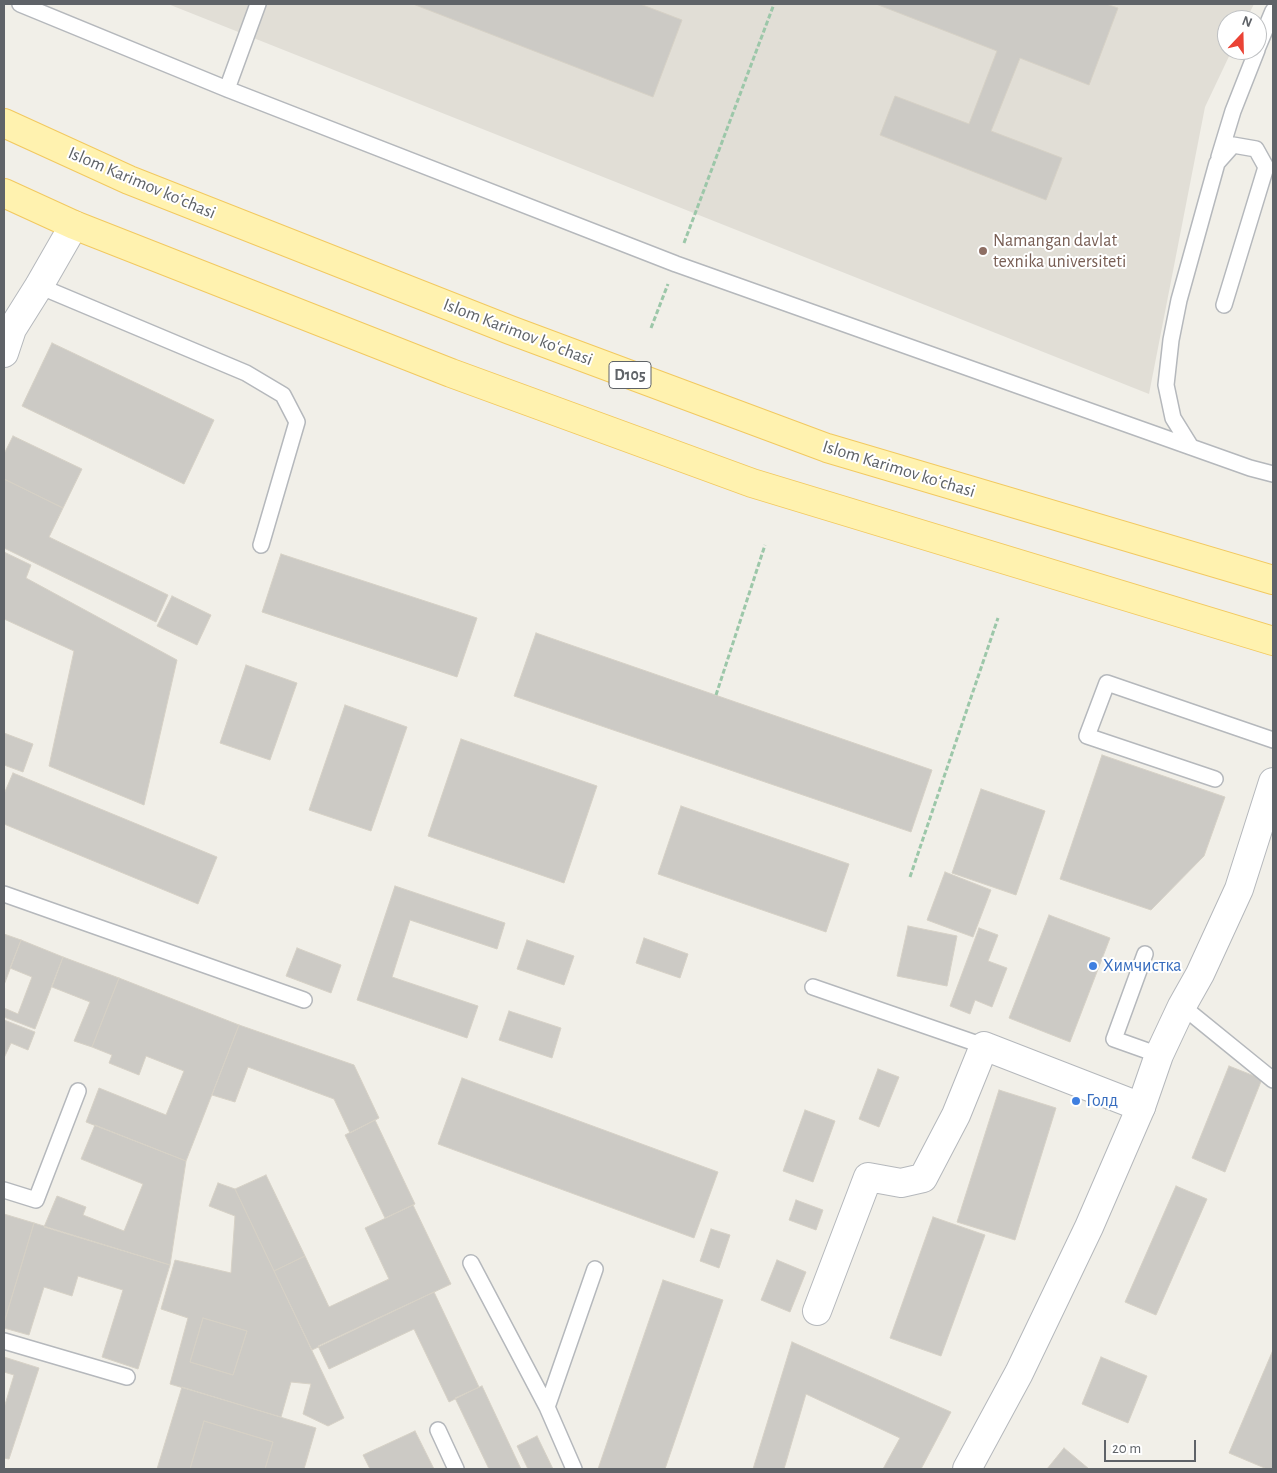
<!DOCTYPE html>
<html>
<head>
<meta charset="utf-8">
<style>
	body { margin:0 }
	#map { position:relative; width:1277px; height:1473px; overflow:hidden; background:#f1efe8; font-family:"Alegreya Sans",sans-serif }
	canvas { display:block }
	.frame { position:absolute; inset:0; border:5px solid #5f6368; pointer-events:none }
	.north { position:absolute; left:1217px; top:10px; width:50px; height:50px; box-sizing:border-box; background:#fff; border:1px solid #bfc1c3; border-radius:50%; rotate:21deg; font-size:14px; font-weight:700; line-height:20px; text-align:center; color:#5f6368 }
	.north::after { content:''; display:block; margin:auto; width:18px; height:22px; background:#ea4335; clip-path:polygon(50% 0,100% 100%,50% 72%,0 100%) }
	.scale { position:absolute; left:1104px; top:1440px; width:92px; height:22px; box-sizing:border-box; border:2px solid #5f6368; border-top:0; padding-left:6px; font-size:15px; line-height:18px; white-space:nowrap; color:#5f6368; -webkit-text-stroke:4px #fff; paint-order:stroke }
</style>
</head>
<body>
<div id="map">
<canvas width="1277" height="1473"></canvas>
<div class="frame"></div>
<div class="north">N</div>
<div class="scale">20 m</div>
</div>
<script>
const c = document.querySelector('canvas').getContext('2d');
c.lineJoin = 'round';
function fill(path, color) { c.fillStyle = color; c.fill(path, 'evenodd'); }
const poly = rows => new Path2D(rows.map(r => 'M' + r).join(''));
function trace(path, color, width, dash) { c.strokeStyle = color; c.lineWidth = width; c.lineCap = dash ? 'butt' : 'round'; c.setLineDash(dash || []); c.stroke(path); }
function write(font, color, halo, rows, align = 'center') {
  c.font = font + ' "Alegreya Sans",sans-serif'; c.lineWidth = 4; c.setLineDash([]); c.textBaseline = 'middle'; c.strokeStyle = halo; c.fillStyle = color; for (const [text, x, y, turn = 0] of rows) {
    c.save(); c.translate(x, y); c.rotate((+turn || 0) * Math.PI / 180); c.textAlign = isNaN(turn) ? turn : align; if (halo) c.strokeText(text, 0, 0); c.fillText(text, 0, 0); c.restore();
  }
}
fill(poly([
	[168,4,1254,4,1246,20,1227,20,1227,50,1232,50,1205,107,1149,394]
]), '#e1ded6');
const building = poly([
	[413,4,640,4,682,20,653,97,413,4],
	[876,4,1106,4,1118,8,1089,85,1020,58,991,131,1062,158,1046,200,880,135,895,96,969,124,997,51,876,4],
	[52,343,214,420,184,484,22,406,52,343],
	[13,436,82,469,63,508,4,479,4,454,13,436],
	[4,479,63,508,49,537,168,595,156,622,4,548,4,479],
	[4,552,31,565,26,578,177,660,144,805,49,766,74,651,4,619,4,552],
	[281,554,477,618,457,677,262,612,281,554],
	[172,596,211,615,197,645,157,626,172,596],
	[536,633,932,770,911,832,514,696,536,633],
	[246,665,297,683,270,760,220,743,246,665],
	[345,705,407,727,371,831,309,810,345,705],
	[4,733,33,744,23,772,4,765,4,733],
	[461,739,597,786,564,883,428,836,461,739],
	[1102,755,1225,797,1204,856,1151,910,1060,879,1102,755],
	[13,773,217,857,198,904,4,824,4,794,13,773],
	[981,789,1045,811,1016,895,952,873,981,789],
	[681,806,849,864,826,932,658,874,681,806],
	[945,872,991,890,973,937,927,920,945,872],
	[395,886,505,923,497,949,410,920,392,977,478,1006,467,1038,357,1000,395,886],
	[1049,915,1110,938,1070,1042,1009,1018,1049,915],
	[908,926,957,936,947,986,897,976,908,926],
	[979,928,998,935,988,961,1007,968,992,1007,975,1000,970,1014,950,1006,979,928],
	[4,934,21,940,4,985,4,934],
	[644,938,688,954,680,978,636,963,644,938],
	[21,940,63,957,35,1029,4,1017,4,1008,18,1014,32,977,10,968,21,940],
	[527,940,574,956,564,985,517,969,527,940],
	[297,948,341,965,331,993,286,976,297,948],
	[63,957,119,978,92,1047,74,1041,90,1002,52,987,63,957],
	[119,978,239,1025,186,1161,86,1122,99,1088,166,1115,184,1071,146,1056,139,1075,109,1063,112,1055,92,1047,119,978],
	[509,1011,561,1028,552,1058,499,1040,509,1011],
	[4,1020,35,1032,28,1050,11,1043,4,1058,4,1020],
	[239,1025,354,1065,379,1118,350,1133,334,1099,248,1067,235,1102,212,1095,239,1025],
	[1229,1066,1262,1079,1225,1172,1192,1158,1229,1066],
	[878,1069,899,1077,879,1127,859,1119,878,1069],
	[462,1078,718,1172,694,1238,438,1144,462,1078],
	[999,1090,1056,1108,1015,1240,957,1222,999,1090],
	[805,1110,835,1121,813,1182,783,1171,805,1110],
	[375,1120,415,1204,385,1218,345,1135,375,1120],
	[95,1125,186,1161,170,1265,44,1227,57,1196,86,1207,83,1215,124,1231,143,1184,81,1159,95,1125],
	[266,1175,305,1256,274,1271,235,1189,266,1175],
	[218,1183,235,1189,344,1418,328,1426,303,1414,311,1384,291,1382,281,1417,170,1384,188,1318,161,1309,175,1260,231,1273,235,1216,209,1206,218,1183],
	[203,1318,247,1331,233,1375,190,1362,203,1318],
	[1176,1186,1207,1199,1156,1315,1125,1302,1176,1186],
	[796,1200,823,1210,816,1230,789,1220,796,1200],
	[413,1205,451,1284,312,1350,274,1271,305,1256,329,1307,389,1279,365,1228,413,1205],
	[4,1214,34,1223,4,1323,4,1214],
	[933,1217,985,1235,941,1356,890,1338,933,1217],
	[34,1223,170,1265,138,1369,102,1357,123,1290,78,1276,72,1296,44,1287,29,1335,4,1328,4,1323,34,1223],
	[711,1229,730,1235,719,1268,700,1261,711,1229],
	[777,1260,806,1272,790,1312,761,1300,777,1260],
	[663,1280,723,1300,665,1469,598,1469,663,1280],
	[434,1292,479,1387,449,1402,414,1329,329,1369,318,1346,434,1292],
	[203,1318,247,1331,233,1375,190,1362,203,1318],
	[792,1342,951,1412,921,1469,883,1469,900,1438,806,1394,784,1469,753,1469,792,1342],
	[1273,1350,1273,1469,1267,1469,1229,1453,1273,1350],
	[4,1357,39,1368,9,1459,4,1458,4,1408,14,1375,4,1372,4,1357],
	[1101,1357,1147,1376,1128,1423,1082,1404,1101,1357],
	[482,1386,521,1469,489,1469,455,1398,482,1386],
	[182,1387,316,1428,304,1469,265,1469,273,1442,204,1421,190,1469,157,1469,182,1387],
	[204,1421,273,1442,265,1469,190,1469,204,1421],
	[415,1431,434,1469,370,1469,363,1455,415,1431],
	[537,1436,553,1469,528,1469,517,1446,537,1436],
	[1064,1448,1089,1469,1047,1469,1064,1448]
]);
fill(building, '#cccac5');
trace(building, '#d6d1c6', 1);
const service = poly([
	[20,4,227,89,676,264,1250,468,1273,474],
	[1257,49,1273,11],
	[227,89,258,4],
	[1219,157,1233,111,1257,50],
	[39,286,246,373,283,395,297,422,261,545],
	[1191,447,1173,418,1166,385,1171,340,1179,300,1217,163,1233,145,1256,149,1266,167,1224,305],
	[1215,779,1087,736,1107,683,1273,740],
	[4,894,304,1000],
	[1145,954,1114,1039,1159,1055],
	[813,987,984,1046],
	[1182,1006,1273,1080],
	[4,1190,36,1200,78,1091],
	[471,1263,547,1407,574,1469],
	[4,1341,127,1377],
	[547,1407,595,1269],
	[438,1430,456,1469]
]);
const minor = poly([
	[4,353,12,329,39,286,74,225],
	[817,1311,868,1177,901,1183,923,1178,956,1115,984,1046,1141,1107]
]);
const tertiary = poly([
	[967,1469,1019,1373,1089,1227,1141,1107,1159,1055,1182,1006,1200,974,1239,889,1273,782]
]);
const primary = poly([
	[4,123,129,180,510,330,827,448,1273,580],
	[4,193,74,225,451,373,752,483,1273,641]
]);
trace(service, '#b5b8bc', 18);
trace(minor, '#b5b8bc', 30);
trace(tertiary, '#b5b8bc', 30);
trace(primary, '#f2c960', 30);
trace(poly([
	[684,243,774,4],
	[651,328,668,284],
	[716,695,765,545],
	[910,877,998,618]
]), '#9cc7a9', 3, [5, 2.5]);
trace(service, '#fff', 15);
trace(minor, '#fff', 28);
trace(tertiary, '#fff', 28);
trace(primary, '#fff2af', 28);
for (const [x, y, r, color] of [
	[983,251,5,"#8d6e63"],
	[1093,966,5,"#3f7fe0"],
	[1076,1101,5,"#3f7fe0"]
]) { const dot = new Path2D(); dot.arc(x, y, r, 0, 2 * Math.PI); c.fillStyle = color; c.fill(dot); trace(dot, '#fff', 2); }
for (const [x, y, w] of [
	[630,375,42]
]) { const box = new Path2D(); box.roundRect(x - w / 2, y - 13.5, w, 27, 4); c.fillStyle = '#fff'; c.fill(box); trace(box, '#5f6368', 1); }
write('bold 16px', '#5f6368', null, [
	["D105",630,375]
]);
write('18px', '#5f6368', '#fff', [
	["Islom Karimov koʻchasi",142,183,23],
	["Islom Karimov koʻchasi",518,332,21],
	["Islom Karimov koʻchasi",899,469,17]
]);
write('18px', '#785e54', '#fff', [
	["Namangan davlat",993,241],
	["texnika universiteti",993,262]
], 'left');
write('18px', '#366cbe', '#fff', [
	["Химчистка",1103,966],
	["Голд",1086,1101]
], 'left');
</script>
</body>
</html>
